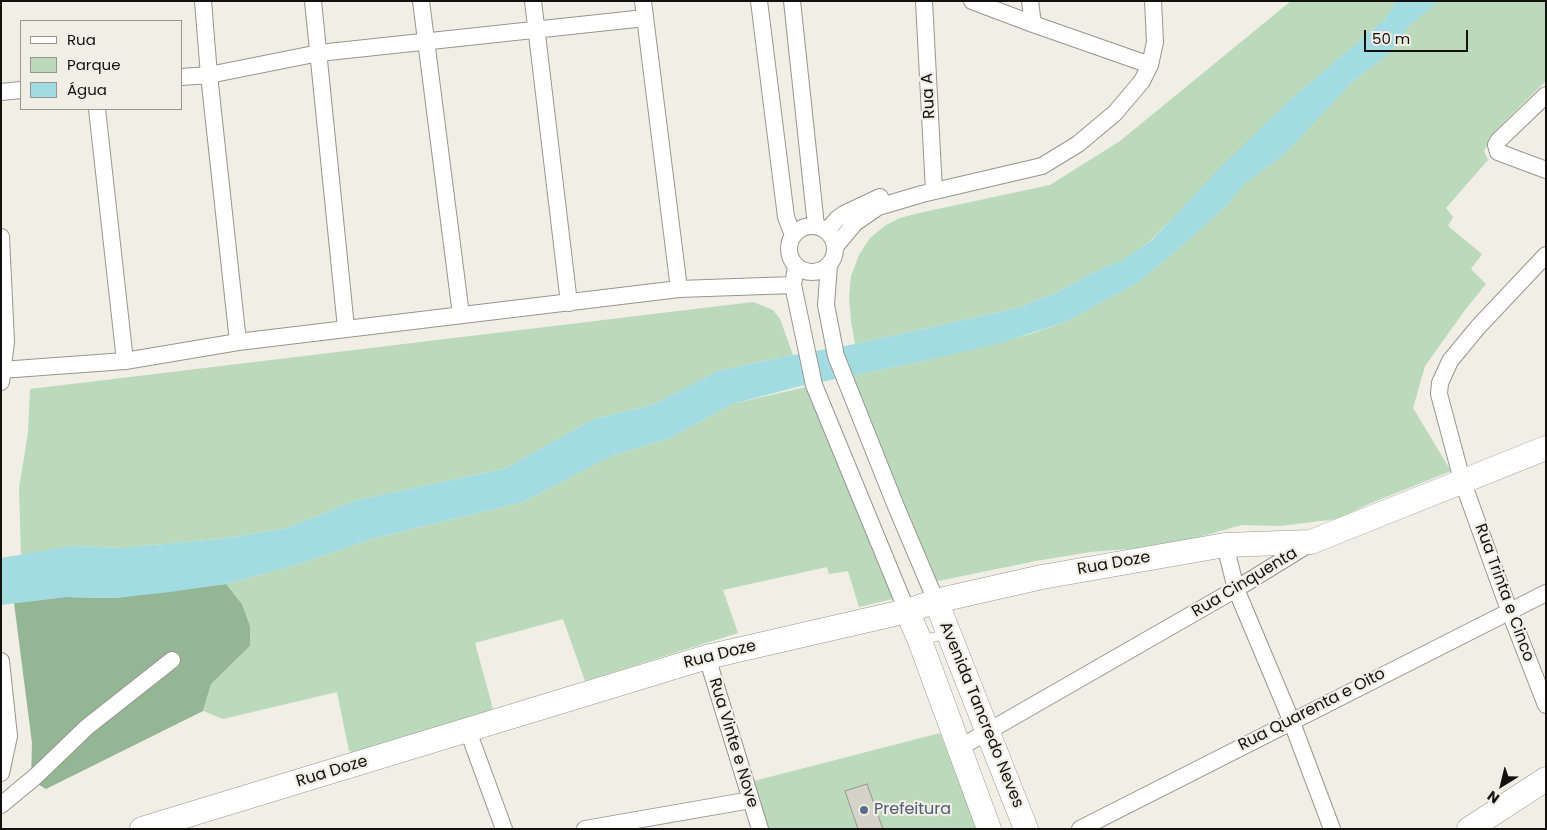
<!DOCTYPE html>
<html>
<head>
<meta charset="utf-8">
<style>
	body { margin:0 }
	#map { position:relative; width:1547px; height:830px; overflow:hidden; background:#f0eee5; font-family:Poppins,sans-serif }
	canvas { display:block }
	.frame { position:absolute; inset:0; border:2px solid #12110e; pointer-events:none }
	.legend { position:absolute; left:20px; top:20px; width:162px; height:90px; box-sizing:border-box; background:#f0eee5; border:1px solid #97968f; margin:0; padding:6px 9px; list-style:none; font-size:15px; color:#12110e }
	.legend li { display:flex; align-items:center; gap:10px; height:25px }
	.legend b { width:25px; border:1px solid #97968f }
	.north { position:absolute; left:1477px; top:760px; width:50px; height:50px; -webkit-text-stroke:4px #f0eee5; paint-order:stroke; rotate:216deg; font-size:14px; font-weight:700; line-height:20px; text-align:center; color:#12110e }
	.north::after { content:''; display:block; margin:auto; width:18px; height:22px; background:#12110e; clip-path:polygon(50% 0,100% 100%,50% 72%,0 100%) }
	.scale { position:absolute; left:1364px; top:30px; width:104px; height:22px; box-sizing:border-box; border:2px solid #12110e; border-top:0; padding-left:6px; font-size:15px; line-height:18px; white-space:nowrap; color:#12110e; -webkit-text-stroke:4px #f0eee5; paint-order:stroke }
</style>
</head>
<body>
<div id="map">
<canvas width="1547" height="830"></canvas>
<div class="frame"></div>
<ul class="legend">
<li><b style="height:6px;background:#fff"></b>Rua</li>
<li><b style="height:14px;background:#bbd9bb"></b>Parque</li>
<li><b style="height:14px;background:#a2dbe1"></b>Água</li>
</ul>
<div class="north">N</div>
<div class="scale">50 m</div>
</div>
<script>
const c = document.querySelector('canvas').getContext('2d');
c.lineJoin = 'round';
function fill(path, color) { c.fillStyle = color; c.fill(path, 'evenodd'); }
const poly = rows => new Path2D(rows.map(r => 'M' + r).join(''));
function trace(path, color, width, dash) { c.strokeStyle = color; c.lineWidth = width; c.lineCap = dash ? 'butt' : 'round'; c.setLineDash(dash || []); c.stroke(path); }
function write(font, color, halo, rows, align = 'center') {
  c.font = font + ' Poppins,sans-serif'; c.lineWidth = 4.5; c.setLineDash([]); c.textBaseline = 'middle'; c.strokeStyle = halo; c.fillStyle = color; for (const [text, x, y, turn = 0] of rows) {
    c.save(); c.translate(x, y); c.rotate((+turn || 0) * Math.PI / 180); c.textAlign = isNaN(turn) ? turn : align; if (halo) c.strokeText(text, 0, 0); c.fillText(text, 0, 0); c.restore();
  }
}
fill(poly([
	[1291,1,1397,1,1385,19,1291,99,1150,241,1124,260,1092,273,1058,292,1018,308,855,344,851,321,849,298,851,276,859,255,870,238,886,225,900,218,919,213,1050,185,1120,141],
	[1439,1,1546,1,1546,81,1495,131,1484,151,1488,160,1446,208,1453,217,1448,226,1482,254,1471,269,1486,284,1465,310,1425,366,1413,408,1451,471,1371,503,1337,519,1280,526,1242,525,1166,546,1090,552,1036,561,928,583,850,376,919,362,1027,335,1065,322,1139,282,1185,243,1226,206,1245,183,1282,156,1352,82,1391,52,1409,26],
	[753,302,773,310,780,319,793,355,718,371,652,405,594,419,504,469,357,500,287,528,219,539,121,548,72,546,21,555,19,488,28,433,30,389],
	[814,385,901,597,859,607,848,571,829,574,827,567,723,590,738,633,585,681,563,619,475,643,493,709,362,754,349,751,337,692,223,719,203,711,211,684,250,646,250,626,242,604,226,584,299,564,371,539,523,502,611,456,670,438,732,404],
	[940,733,977,829,769,829,754,781]
]), '#bbd9bb');
fill(poly([
	[226,584,242,604,250,626,250,646,211,684,203,711,46,789,31,780,32,743,14,603,65,597,115,598]
]), '#95b695');
fill(poly([
	[1397,1,1439,1,1409,26,1391,52,1352,82,1296,142,1282,156,1245,183,1226,206,1185,243,1139,282,1065,322,1000,343,919,362,801,386,732,404,670,438,611,456,523,502,371,539,299,564,226,584,170,592,115,598,65,597,1,605,1,558,72,546,121,548,219,539,287,528,357,500,504,469,594,419,652,405,718,371,793,355,855,344,1018,308,1058,292,1092,273,1123,260,1152,240,1220,168,1291,99,1385,19]
]), '#a2dbe1');
const building = poly([
	[867,784,883,829,858,829,845,791,867,784]
]);
fill(building, '#d4d2c9');
trace(building, '#9a9990', 1);
const lane = poly([
	[920,641,949,633]
]);
const street = poly([
	[203,1,209,75,238,342],
	[313,1,346,328],
	[421,1,461,315],
	[533,1,569,303],
	[643,1,679,289],
	[759,1,786,217,793,235],
	[792,1,816,226],
	[924,1,934,191],
	[972,1,1033,24,1150,65],
	[1030,1,1033,24],
	[181,77,209,75,319,53,645,18],
	[1,92,21,90],
	[1546,95,1498,141,1496,145,1498,152,1546,170],
	[97,109,125,361],
	'789 249a23 23 0 1 1 46 0a23 23 0 1 1-46 0Z',
	[827,231,837,219,844,214,880,197],
	[1,237,6,342,1,382],
	[835,247,855,223,878,207,922,194,1042,166,1078,144,1115,113,1142,81,1150,65,1155,42,1153,1],
	[1546,255,1478,327,1450,361,1440,383,1439,394,1462,480,1509,610,1546,705],
	[829,265,826,305,836,356,895,504,936,601],
	[796,267,793,285,814,385,907,611],
	[1,370,125,361,238,342,679,289,793,285],
	[1225,545,1236,589,1291,720,1332,829],
	[707,657,760,829],
	[1,661,9,736,1,773],
	[468,731,504,829],
	[959,748,1236,589,1309,544],
	[1,805,36,776,87,727,172,660],
	[585,829,751,800],
	[1080,829,1546,593]
]);
const secondary = poly([
	[936,601,1026,829],
	[907,611,920,641,989,829],
	[142,829,707,657,907,611,936,601,1042,577,1225,545,1311,542,1546,448],
	[1469,829,1546,779]
]);
trace(lane, '#97968d', 10);
trace(street, '#97968d', 18);
trace(secondary, '#97968d', 25);
trace(lane, '#fff', 9);
trace(street, '#fff', 16);
trace(secondary, '#fff', 24);
for (const [x, y, r, color] of [
	[864,810,5,"#5c6f8a"]
]) { const dot = new Path2D(); dot.arc(x, y, r, 0, 2 * Math.PI); c.fillStyle = color; c.fill(dot); trace(dot, '#f0eee5', 2); }
write('16px', '#12110e', '#f0eee5', [
	["Rua A",929,96,-93],
	["Rua Doze",1114,564,-10],
	["Rua Cinquenta",1245,583,-31],
	["Rua Trinta e Cinco",1504,593,70],
	["Rua Doze",720,655,-14],
	["Rua Quarenta e Oito",1312,710,-27],
	["Avenida Tancredo Neves",981,715,68],
	["Rua Vinte e Nove",733,743,73],
	["Rua Doze",332,772,-17]
]);
write('16px', '#4e5e75', '#f0eee5', [
	["Prefeitura",874,810]
], 'left');
</script>
</body>
</html>
